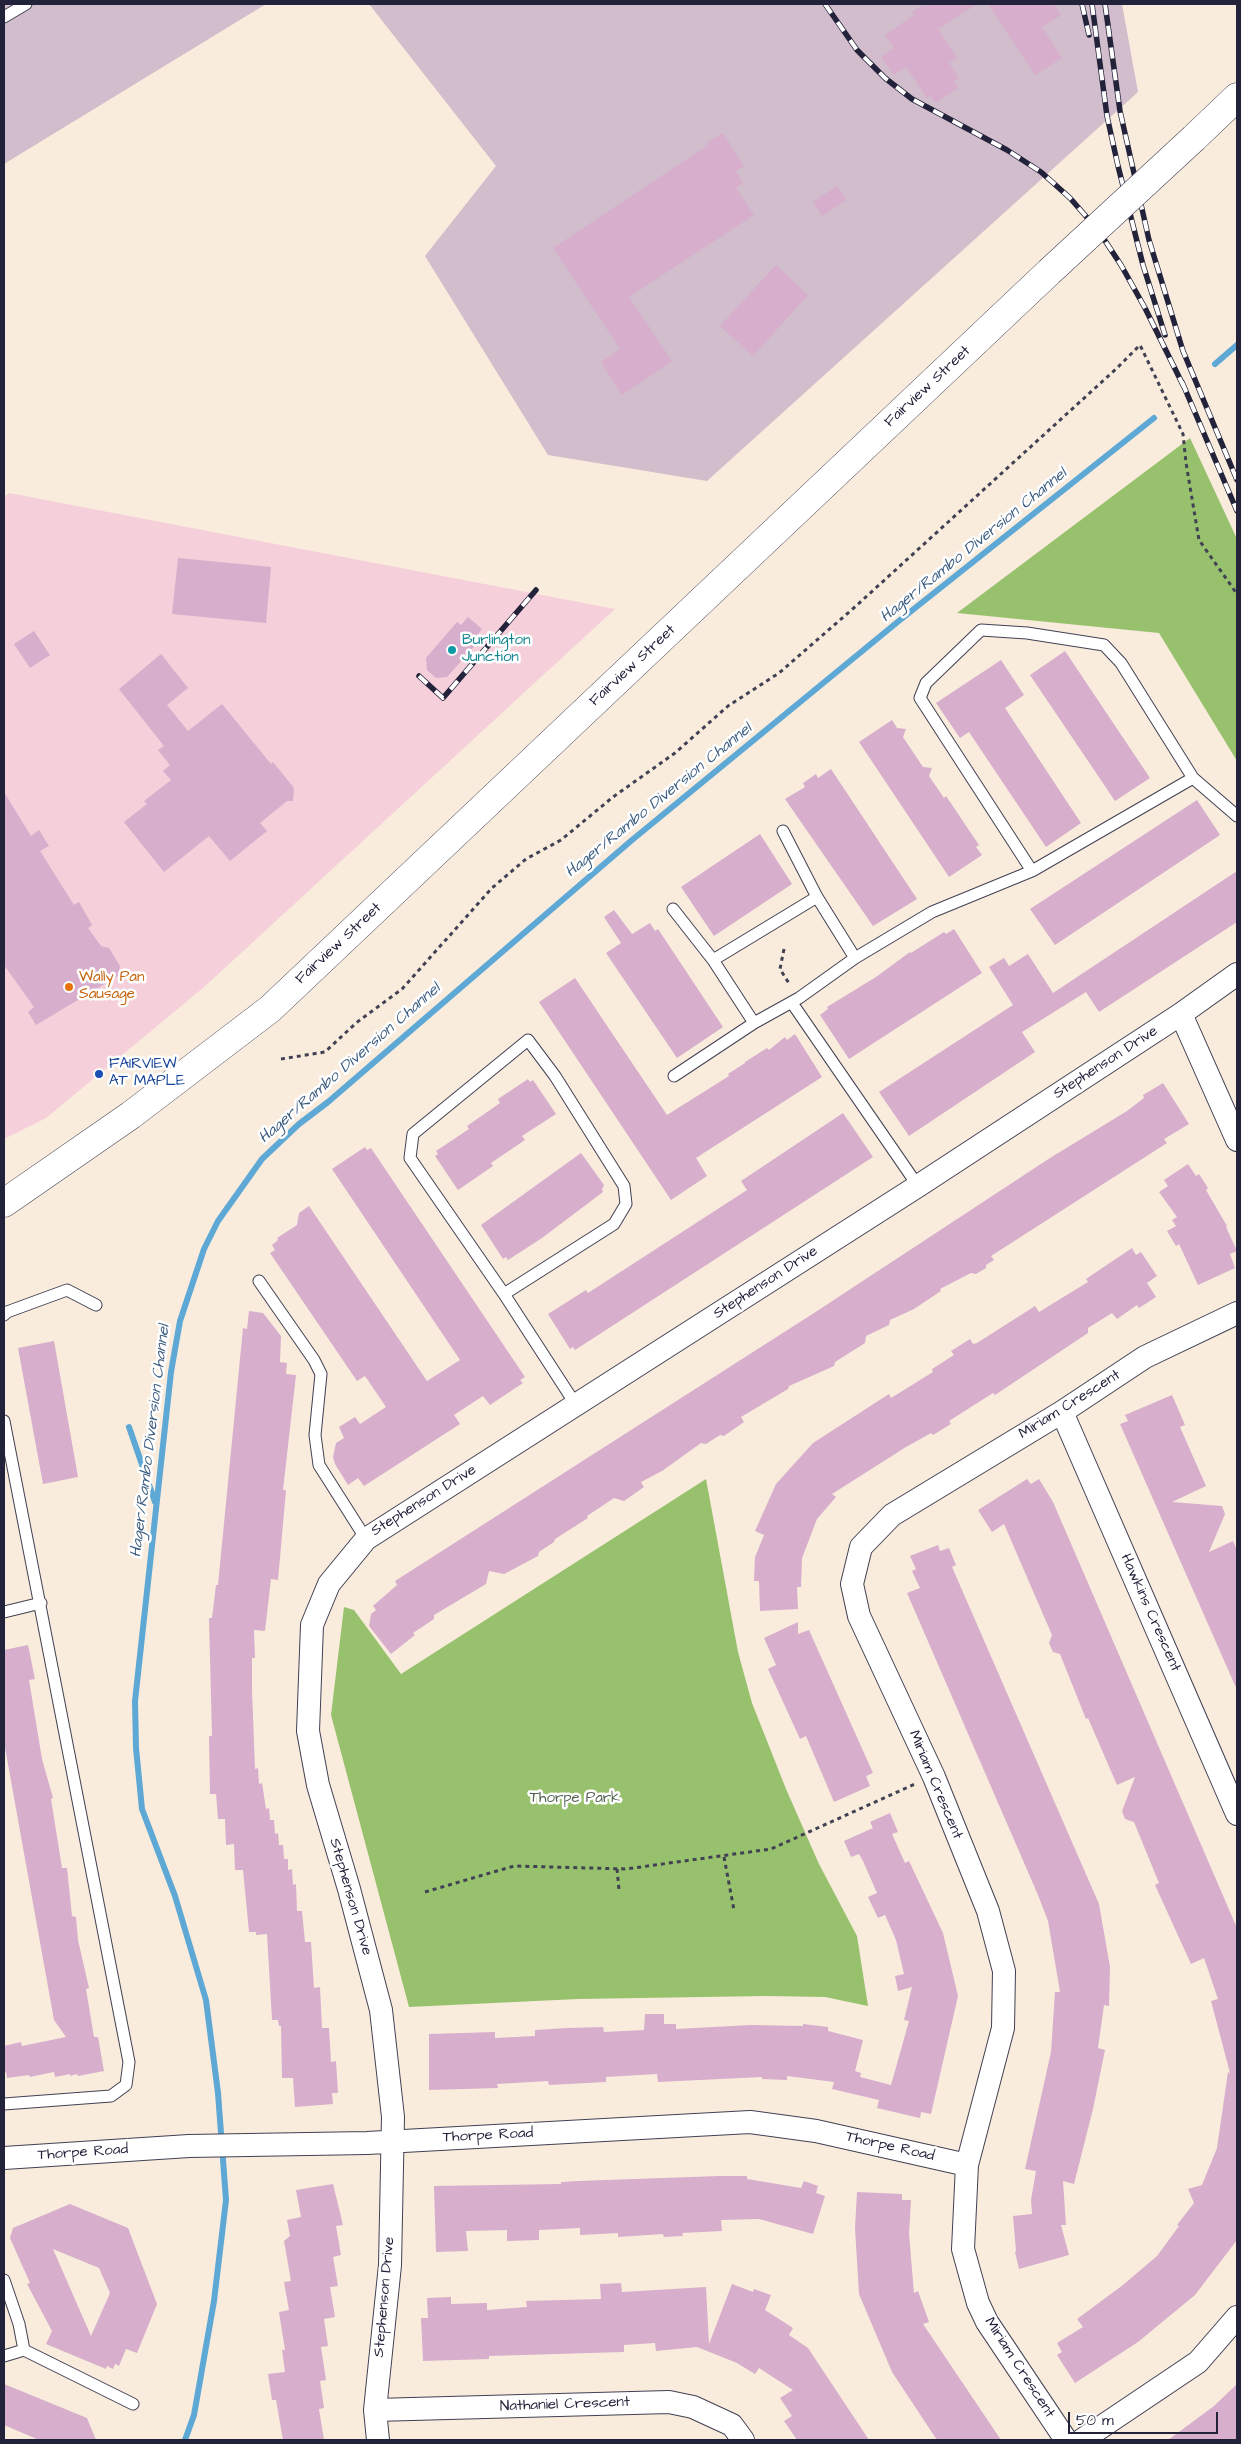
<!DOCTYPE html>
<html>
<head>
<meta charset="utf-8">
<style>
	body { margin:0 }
	#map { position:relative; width:1241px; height:2444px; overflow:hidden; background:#f9ecdd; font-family:"Architects Daughter",sans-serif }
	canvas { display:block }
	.frame { position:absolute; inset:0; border:5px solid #22223b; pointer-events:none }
	.scale { position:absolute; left:1068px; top:2412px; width:150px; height:22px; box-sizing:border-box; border:2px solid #22223b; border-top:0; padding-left:6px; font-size:15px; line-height:18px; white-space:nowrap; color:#22223b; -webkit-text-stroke:4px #fff; paint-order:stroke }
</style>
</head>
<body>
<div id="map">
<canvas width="1241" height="2444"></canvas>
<div class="frame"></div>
<div class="scale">50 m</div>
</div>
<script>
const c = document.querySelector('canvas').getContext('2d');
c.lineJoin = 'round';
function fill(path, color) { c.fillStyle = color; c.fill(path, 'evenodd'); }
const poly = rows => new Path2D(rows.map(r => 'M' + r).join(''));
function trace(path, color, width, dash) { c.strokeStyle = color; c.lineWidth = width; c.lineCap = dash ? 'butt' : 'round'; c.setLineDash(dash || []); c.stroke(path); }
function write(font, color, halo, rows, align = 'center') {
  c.font = font + ' "Architects Daughter",sans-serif'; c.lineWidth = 5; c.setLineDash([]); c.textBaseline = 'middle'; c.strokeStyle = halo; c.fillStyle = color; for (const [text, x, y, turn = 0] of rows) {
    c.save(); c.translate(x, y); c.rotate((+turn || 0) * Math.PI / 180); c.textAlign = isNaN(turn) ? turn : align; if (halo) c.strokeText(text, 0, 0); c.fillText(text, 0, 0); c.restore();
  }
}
fill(poly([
	[9,493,615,609,203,988,46,1118,4,1139,4,497]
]), '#f5cfda');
fill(poly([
	[4,4,266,4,4,164],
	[369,4,1122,4,1138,92,707,481,548,455,425,256,496,166]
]), '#d1bdcb');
fill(poly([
	[1190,438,1237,539,1237,761,1159,633,957,613],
	[706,1479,738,1652,752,1703,786,1789,819,1864,857,1936,868,2006,825,1997,766,1996,578,1999,409,2007,331,1715,344,1607,354,1610,401,1674]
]), '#98c16d');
trace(poly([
	[1215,364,1237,345],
	[129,1427,155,1502],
	[185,2440,194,2415,214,2301,226,2200,218,2093,206,2000,175,1896,142,1809,136,1748,135,1701,171,1372,180,1321,204,1249,218,1221,262,1159,299,1124,328,1102,632,840,900,620,1154,418]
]), '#5ea8d6', 6);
fill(poly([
	[924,4,977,4,938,29,957,58,949,63,959,78,954,81,958,88,936,103,930,96,927,98,906,67,894,75,881,57,894,48,885,35,914,15,912,12],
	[988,4,1054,4,1061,15,1042,27,1062,58,1035,75],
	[723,133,744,166,736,171,743,183,736,188,754,215,629,297,672,361,622,395,601,362,620,349,553,248,708,145,707,143],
	[837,186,846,200,822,216,813,202],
	[776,265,808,295,753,356,720,326],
	[178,558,271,567,266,623,172,614],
	[468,617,482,629,475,638,479,641,447,677,436,678,427,670,426,658,457,622,461,625],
	[34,631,50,655,30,668,14,644],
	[1065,651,1150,778,1115,801,1030,675],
	[161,654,188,688,167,705,188,731,222,704,271,764,273,762,294,788,293,801,287,801,260,823,267,831,230,861,209,836,164,872,124,822,147,804,144,801,171,780,163,771,170,765,158,750,164,746,119,689],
	[1001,660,1024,695,1005,708,1081,823,1046,847,969,732,960,738,936,703],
	[892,720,897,728,906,729,903,737,923,767,932,768,929,776,944,798,946,796,979,845,976,847,982,855,949,877,859,742],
	[831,769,917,899,873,926,785,799,805,787,803,783,816,774,818,778],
	[4,792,31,836,39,830,49,846,40,851,74,905,79,902,92,925,88,928,101,946,109,948,120,966,118,976,36,1025,28,1012,34,1007,4,965],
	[1197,800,1220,835,1055,945,1030,909],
	[760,834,792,884,714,936,681,887],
	[1237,871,1237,922,1099,1012,1086,992,1022,1032,1035,1052,909,1136,879,1092,1013,1005,989,967,1004,958,1009,966,1028,954,1053,993],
	[614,910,632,934,650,923,655,931,658,929,723,1027,677,1058,606,953,621,943,604,917],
	[954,929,982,973,849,1059,820,1015,828,1009,827,1007,876,977,910,952,911,953,944,932,946,934],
	[575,978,667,1115,729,1076,728,1074,745,1063,745,1062,767,1048,769,1050,785,1037,787,1040,795,1034,822,1077,696,1158,707,1176,671,1200,539,1002],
	[528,1079,530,1082,533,1080,556,1114,522,1136,525,1140,491,1163,493,1166,458,1190,435,1156,438,1154,436,1151,469,1129,467,1126,500,1103,498,1099],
	[1163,1083,1189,1124,1164,1139,1167,1143,991,1256,994,1260,986,1265,986,1268,976,1274,971,1273,940,1289,941,1291,914,1309,890,1320,889,1325,866,1336,865,1343,835,1362,834,1366,789,1386,788,1389,741,1417,744,1422,724,1436,720,1435,706,1444,701,1443,662,1471,641,1482,644,1487,624,1501,614,1498,587,1516,588,1518,555,1539,554,1542,539,1552,538,1556,504,1574,489,1571,486,1584,434,1615,434,1619,413,1633,415,1635,391,1654,369,1626,371,1614,376,1610,373,1606,397,1585,395,1581,814,1313,1050,1158,1127,1111,1144,1098,1143,1095],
	[843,1113,873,1157,575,1350,573,1347,570,1349,548,1314,586,1290,588,1293,747,1190,741,1181],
	[365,1147,367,1150,371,1148,525,1377,520,1380,523,1383,490,1405,483,1396,454,1415,460,1424,364,1486,358,1478,348,1485,335,1464,333,1457,336,1443,344,1438,339,1427,355,1417,360,1424,386,1407,365,1376,357,1381,270,1253,275,1250,272,1245,278,1240,277,1238,297,1225,299,1213,309,1206,427,1381,460,1360,332,1169],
	[581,1153,604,1185,602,1189,603,1192,542,1238,508,1260,506,1257,503,1259,481,1225],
	[1188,1164,1196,1176,1199,1174,1208,1188,1206,1190,1227,1226,1226,1227,1237,1251,1230,1254,1235,1268,1198,1285,1179,1244,1176,1246,1167,1231,1176,1226,1172,1220,1177,1217,1159,1192,1168,1186,1164,1180],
	[1132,1248,1136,1255,1141,1252,1157,1276,1147,1283,1156,1297,1139,1308,1137,1305,1117,1319,1112,1313,1088,1328,1088,1333,995,1395,993,1393,949,1421,951,1424,933,1435,931,1433,906,1447,832,1494,836,1497,817,1519,802,1558,801,1587,797,1587,798,1609,760,1611,759,1581,754,1581,755,1557,764,1535,755,1531,776,1484,813,1443,889,1394,891,1398,933,1372,932,1369,954,1355,951,1351,970,1339,973,1344,977,1343,1035,1306,1039,1312,1088,1282,1086,1279],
	[249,1311,263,1313,281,1336,280,1362,287,1363,286,1374,296,1375,283,1490,286,1490,278,1580,271,1579,265,1631,254,1630,255,1658,252,1658,252,1690,255,1769,258,1768,259,1784,262,1783,266,1809,269,1808,270,1820,274,1820,275,1834,278,1833,279,1845,283,1845,284,1859,288,1859,288,1870,292,1869,293,1885,296,1884,297,1911,302,1911,305,1942,311,1942,314,1988,320,1987,322,2028,329,2028,331,2062,336,2061,338,2093,332,2093,333,2104,295,2107,293,2078,282,2078,281,2026,279,2026,278,2020,272,2020,267,1934,256,1935,256,1932,249,1932,243,1870,235,1870,234,1844,226,1845,225,1819,218,1819,216,1794,210,1794,209,1736,212,1736,209,1618,212,1618,216,1585,218,1585,243,1328,247,1329],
	[54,1341,78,1477,43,1484,18,1348],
	[1172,1395,1185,1425,1180,1427,1206,1486,1172,1502,1222,1506,1225,1514,1209,1552,1233,1541,1237,1550,1237,1690,1120,1424,1128,1421,1125,1415],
	[1027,1479,1031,1484,1039,1479,1053,1502,1237,1928,1237,2240,1195,2295,1138,2342,1075,2383,1057,2355,1062,2352,1057,2343,1083,2327,1077,2319,1123,2285,1157,2256,1179,2226,1177,2225,1194,2203,1188,2189,1202,2185,1217,2148,1228,2072,1230,2073,1211,2001,1218,1999,1204,1958,1191,1964,1155,1885,1159,1883,1134,1822,1125,1819,1122,1811,1135,1777,1117,1785,1088,1718,1086,1719,1060,1654,1053,1652,1049,1643,1052,1635,1004,1524,992,1532,978,1510],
	[938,1545,940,1551,949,1548,956,1565,952,1567,1099,1904,1110,1967,1109,2006,1104,2005,1098,2048,1105,2050,1093,2109,1074,2184,1063,2181,1066,2225,1061,2225,1069,2255,1019,2269,1015,2252,1016,2251,1013,2216,1032,2214,1031,2200,1036,2171,1025,2169,1051,2052,1055,1992,1060,1992,1048,1921,1038,1895,907,1593,920,1588,912,1571,916,1569,910,1556],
	[798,1622,798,1634,809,1630,873,1773,866,1776,870,1786,834,1802,806,1736,800,1739,768,1669,776,1665,764,1638],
	[28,1645,35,1679,29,1680,42,1759,53,1798,51,1799,62,1868,67,1868,72,1916,76,1917,78,1940,89,1988,86,1989,94,2037,98,2037,104,2071,78,2076,77,2074,70,2076,70,2074,55,2077,54,2072,30,2077,29,2075,7,2078,6,2072,4,2073,4,2046,21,2042,22,2046,66,2037,54,2020,4,1742,4,1650],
	[890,1813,898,1832,892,1834,905,1863,909,1861,943,1933,958,1996,931,2114,921,2112,920,2118,877,2108,879,2100,832,2089,834,2082,787,2076,787,2080,762,2079,762,2077,658,2082,657,2074,606,2077,606,2082,549,2085,548,2081,497,2084,498,2088,429,2090,429,2034,495,2032,495,2038,535,2036,535,2030,567,2028,603,2027,604,2032,644,2030,645,2014,664,2014,664,2024,676,2024,676,2029,751,2025,803,2026,803,2024,828,2027,828,2031,863,2040,855,2071,861,2073,860,2077,891,2085,909,2021,904,2020,912,1987,898,1991,895,1976,904,1974,896,1940,885,1915,878,1918,868,1897,877,1893,863,1861,859,1854,851,1857,844,1841,873,1828,870,1822],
	[719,2176,747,2176,747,2179,801,2188,804,2181,818,2186,816,2193,825,2196,813,2234,759,2219,721,2220,722,2231,682,2233,683,2236,664,2237,663,2234,618,2237,618,2233,580,2235,580,2228,539,2230,539,2240,507,2241,507,2230,466,2231,468,2251,436,2252,434,2186,561,2184,561,2182,578,2181],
	[333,2184,343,2225,336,2226,341,2255,333,2257,338,2286,330,2287,335,2317,324,2319,328,2346,321,2347,326,2380,320,2381,324,2408,319,2409,324,2440,283,2440,276,2400,272,2400,268,2374,285,2372,282,2350,285,2350,279,2312,289,2310,284,2282,291,2281,284,2241,290,2236,287,2220,301,2217,296,2190],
	[857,2192,902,2194,902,2200,911,2200,909,2234,914,2293,918,2291,929,2322,923,2324,1001,2440,937,2440,892,2372,859,2294,855,2228],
	[70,2204,128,2228,157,2304,137,2353,126,2349,119,2366,115,2364,113,2369,107,2366,106,2369,46,2344,52,2331,27,2284,30,2283,10,2238,13,2228],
	[53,2249,99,2268,110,2293,91,2336],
	[621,2283,622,2292,706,2287,709,2344,732,2284,753,2292,754,2289,771,2295,765,2310,793,2328,789,2335,808,2348,869,2440,797,2440,784,2421,792,2416,780,2398,793,2390,759,2368,755,2374,737,2363,697,2347,656,2351,655,2343,624,2345,624,2352,489,2356,489,2359,423,2361,421,2318,428,2318,427,2298,451,2297,451,2304,487,2303,487,2310,527,2307,526,2301,601,2299,600,2284],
	[4,2384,87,2418,96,2440,39,2440,4,2425],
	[1237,2384,1237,2440,1168,2440,1214,2406]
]), '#d7aecc');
const lane = poly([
	[4,17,26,4],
	[783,831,817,897,855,958],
	[1032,871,920,698,926,683,981,630,1027,633,1104,645,1121,663,1193,778,1237,816],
	[673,909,713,960,754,1023],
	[713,960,817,897],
	[792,1003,918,1186],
	[674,1076,754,1023,799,998,855,958,932,912,1032,871,1193,778],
	[259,1281,314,1360,321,1374,315,1435,319,1465,366,1539],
	[504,1294,614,1224,626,1204,624,1186,555,1076,528,1040,413,1134,410,1158,504,1294,576,1405],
	[4,1315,7,1312,67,1290,96,1305],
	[4,1421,129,2062,126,2085,111,2096,4,2104],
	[4,1612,41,1603],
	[4,2280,19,2324,24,2350],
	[4,2356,24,2350,133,2404]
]);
const street = poly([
	[1181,1014,1237,1140],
	[1062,1412,1237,1814],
	[4,2158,189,2146,367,2143,750,2122,816,2131,967,2165],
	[375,2410,669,2402,693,2407,732,2425,743,2440],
	[378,2440,375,2410,390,2265,393,2117,381,2010,349,1889,318,1785,308,1731,312,1625,329,1584,366,1539,918,1186,1181,1014,1237,974],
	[1066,2440,987,2322,978,2303,963,2249,967,2165,1003,2028,1004,1971,988,1911,934,1777,859,1616,852,1584,861,1547,892,1515,1062,1412,1145,1357,1237,1313],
	[1082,2440,1198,2362,1237,2317]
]);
const secondary = poly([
	[1194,138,1237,97],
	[4,1203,131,1115,270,1009,1049,272]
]);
trace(lane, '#424053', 13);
trace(street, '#424053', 24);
trace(secondary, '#424053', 29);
trace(poly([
	[784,949,780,969,790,985],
	[281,1059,325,1052,356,1023,402,989,492,888,526,859,561,840,613,797,675,753,728,706,779,673,856,606,1116,369,1140,345,1183,434,1186,463,1199,540,1237,594],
	[724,1857,734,1910],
	[617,1869,619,1890],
	[425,1892,514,1866,626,1869,771,1849,915,1784]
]), '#424053', 3, [4, 4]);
trace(lane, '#fff', 11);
trace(street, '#fff', 22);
trace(secondary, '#fff', 28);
const rail = poly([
	[825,4,857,50,885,78,912,99,1007,150,1041,172,1070,198,1098,230,1121,265,1145,308,1184,387],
	[1082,4,1089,35],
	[1092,4,1107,116,1118,166,1143,265,1165,335],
	[1105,4,1120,111,1149,240,1183,351,1237,480],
	[1182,382,1237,511],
	[419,676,443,698,536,590]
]);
trace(rail, '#22223b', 5.5);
trace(rail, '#fff', 4, [11]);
const secondaryBridge = poly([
	[1049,272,1194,138]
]);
trace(secondaryBridge, '#424053', 29, []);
trace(secondaryBridge, '#fff', 28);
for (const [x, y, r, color] of [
	[452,650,5,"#0f9aa8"],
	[69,987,5,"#e8710a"],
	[99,1074,5,"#1a4fb4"]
]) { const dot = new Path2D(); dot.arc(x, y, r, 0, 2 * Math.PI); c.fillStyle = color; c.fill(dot); trace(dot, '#fff', 2); }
write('15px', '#22223b', '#fff', [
	["Fairview Street",928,387,-43],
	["Fairview Street",633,666,-43],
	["Fairview Street",339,944,-43],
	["Stephenson Drive",1106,1063,-33],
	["Stephenson Drive",766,1283,-33],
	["Miriam Crescent",1070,1405,-32],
	["Stephenson Drive",424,1501,-32],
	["Hawkins Crescent",1150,1613,66],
	["Miriam Crescent",935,1785,67],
	["Stephenson Drive",350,1897,74],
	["Thorpe Road",488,2136,-3],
	["Thorpe Road",890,2147,13],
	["Thorpe Road",83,2153,-4],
	["Stephenson Drive",385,2297,-85],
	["Miriam Crescent",1019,2368,57],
	["Nathaniel Crescent",565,2405,-2]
]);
write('15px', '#0d838f', '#fff', [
	["Burlington",462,641],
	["Junction",462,658]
], 'left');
write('15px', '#c56008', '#fff', [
	["Wally Pan",79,978],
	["Sausage",79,995]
], 'left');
write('15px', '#164399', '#fff', [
	["FAIRVIEW",109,1065],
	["AT MAPLE",109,1082]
], 'left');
write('15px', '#51624f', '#fff', [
	["Thorpe Park",575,1799]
]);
write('italic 16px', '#3d5e81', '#fff', [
	["Hager/Rambo Diversion Channel",974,546,-39],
	["Hager/Rambo Diversion Channel",659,801,-39],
	["Hager/Rambo Diversion Channel",350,1064,-41],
	["Hager/Rambo Diversion Channel",151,1441,-83]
]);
</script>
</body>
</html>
